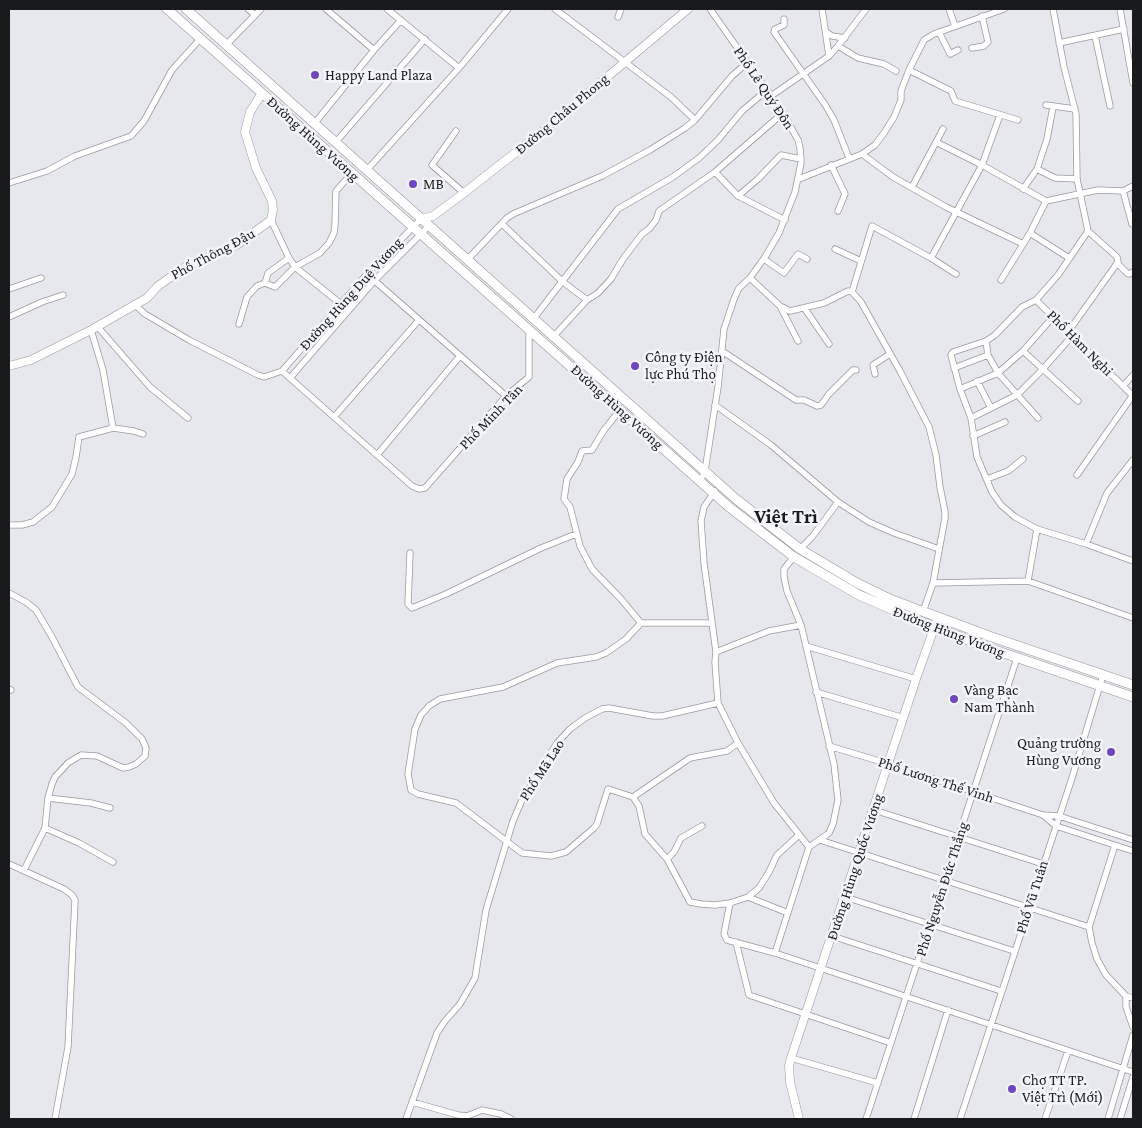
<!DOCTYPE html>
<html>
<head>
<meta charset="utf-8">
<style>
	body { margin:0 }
	#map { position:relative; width:1142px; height:1128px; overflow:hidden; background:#e7e8ee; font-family:"Crimson Pro",serif }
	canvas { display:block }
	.frame { position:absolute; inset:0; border:10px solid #191a1c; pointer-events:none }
</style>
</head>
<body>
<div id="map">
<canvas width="1142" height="1128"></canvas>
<div class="frame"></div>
</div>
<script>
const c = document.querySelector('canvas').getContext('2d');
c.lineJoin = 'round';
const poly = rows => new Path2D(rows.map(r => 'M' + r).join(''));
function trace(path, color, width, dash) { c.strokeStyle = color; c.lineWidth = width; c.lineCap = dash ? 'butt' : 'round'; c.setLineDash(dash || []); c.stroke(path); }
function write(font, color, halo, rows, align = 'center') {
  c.font = font + ' "Crimson Pro",serif'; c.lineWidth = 5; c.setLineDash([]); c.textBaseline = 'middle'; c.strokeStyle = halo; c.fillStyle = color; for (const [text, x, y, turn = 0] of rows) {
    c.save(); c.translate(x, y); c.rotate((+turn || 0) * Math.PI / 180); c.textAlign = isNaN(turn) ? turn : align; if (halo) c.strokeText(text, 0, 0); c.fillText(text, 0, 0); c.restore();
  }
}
const minor = poly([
	[248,9,255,15],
	[326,9,374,50],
	[387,9,459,68],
	[555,9,671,97,695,120],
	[822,9,829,56],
	[949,9,955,26],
	[1053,9,1064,67,1076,114,1077,179,1088,231,1058,275,1036,300,1022,307,995,335,986,341,953,352,951,355,960,389,971,418,977,457,992,492,1001,505,1015,517,1037,529,1086,544,1133,561],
	[1120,9,1133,83],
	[618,17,621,9],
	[784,19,784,25,775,29,774,32,826,106,834,120,849,158],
	[826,32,832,36,845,38],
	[939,32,950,54,958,50],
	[1095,36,1110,106],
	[1059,43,1124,29],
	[226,45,261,9],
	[838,46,858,58,884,64,896,71],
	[972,48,984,46,988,42,982,16],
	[909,70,951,91,955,101,1018,120],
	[771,96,829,56,838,46,866,9],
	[1046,105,1075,109],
	[1000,115,982,165,1046,201,1098,190,1123,191],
	[314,124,374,50,401,20],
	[456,131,432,165,464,193],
	[335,143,425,39],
	[862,154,893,177,946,207,1023,244],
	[831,165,845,194,838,211],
	[1037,169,1055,178,1077,179],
	[366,171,459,68,508,9],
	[715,172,738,196,758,179,781,155,801,159],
	[799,179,862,154,875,145,884,133,894,117,901,100,901,91,909,70,924,40,934,34,1004,9],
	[9,183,47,171,75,156,131,136,144,121,172,70,201,38],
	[912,187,943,129],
	[1023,189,1037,169,1047,139,1053,107],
	[738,196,785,220],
	[271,220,289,258,295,267,341,304],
	[502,224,563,282,587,300],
	[1132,224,1123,191,1133,186],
	[1030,233,1069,258],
	[835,249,861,261],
	[931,258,956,274],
	[764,259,784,273,798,254,807,259],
	[467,260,507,218,513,214,602,176,650,150,685,128,695,120,732,76,748,62],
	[1117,263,1127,273,1129,274,1133,272],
	[367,274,506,396],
	[750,278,780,306,790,311,824,303,848,291,852,292,861,302,900,371,929,427,936,455,940,487,945,512,945,518,933,583,923,612],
	[1001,280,1030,233,1046,201],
	[265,283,268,273,289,258],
	[9,289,41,278],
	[852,292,872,226,931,258,982,165,936,142],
	[1036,300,1133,396],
	[134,304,145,314,189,340,258,375,264,377,282,371],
	[781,308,798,341],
	[805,309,829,344],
	[9,317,42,302,63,295],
	[534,318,618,209,673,177,699,158,718,140,742,111,767,90],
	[239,324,247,297,257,286,265,283,275,287,295,267,320,253,329,243,334,233,335,224,336,191,352,173],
	[97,326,150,387,188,418],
	[91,330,103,370,113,428],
	[1068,332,1118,262,1117,257,1088,231],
	[554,336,587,300,598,293,611,279,623,259,642,234,649,229,656,220,659,211,715,172,783,113],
	[986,341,988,355,998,373,1038,418],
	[722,351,796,400,804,400,817,406,821,405,829,394,853,370,856,370],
	[1023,351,1078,401],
	[954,368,988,355],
	[282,371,412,486,419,489,425,488,506,396,529,377,529,329],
	[282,371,367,274,421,219],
	[875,374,873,365,890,354],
	[290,378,375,280,429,226],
	[977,381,991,408],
	[1123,386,1133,375],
	[960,389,998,373,1023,351,1053,317],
	[715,405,771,445,838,502,869,522,894,533,939,549],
	[620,410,604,430,592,450,582,451,578,462,567,479,564,499,570,507,580,546,592,569,621,599,641,623],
	[334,417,419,320],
	[971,418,1017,395,1043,369,1072,336],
	[973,436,1005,422],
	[377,455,460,356],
	[1077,475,1133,395],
	[987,479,1008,471,1023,459],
	[700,481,705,471,718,387,724,329,734,299,739,288,750,278,765,257,779,233,795,192,801,163,800,148,798,140,783,113,710,9],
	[715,491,704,507,701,521,704,563,716,652,715,662,718,703,738,743,774,803,809,847],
	[9,525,22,525,33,522,52,507,72,474,76,457,79,437,113,428,134,431,143,434],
	[1086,544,1107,493,1133,460],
	[800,549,812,537,838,502],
	[410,553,408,604,412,608,446,594,541,548,576,534],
	[1028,581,1037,529],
	[933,583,1028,581,1133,618],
	[9,593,26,602,36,610,52,637,78,687,126,723,142,739,146,748,145,756,136,764,129,767,123,768,97,756,81,755,68,763,55,777,52,784,48,798,45,828,24,870],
	[711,623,641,623,626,639,606,653,596,657,557,663,503,687,440,699,429,706,421,715,415,729,408,774,411,790,418,794,456,803,522,853,551,856,566,852,594,828,597,824,608,789,633,797,639,806,645,834,667,859,690,902,701,904,715,905,730,903,748,897,759,888,769,872,777,855,799,835],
	[806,646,916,679],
	[716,652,769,631,801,625],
	[9,689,11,690],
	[816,692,904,718],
	[829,746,889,764,1043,815,1059,816,1133,840],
	[633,797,690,758,727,751,738,743],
	[48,798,91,803,110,808],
	[874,810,1043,864],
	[1043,815,1056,826,1133,851],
	[45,828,79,843,113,862],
	[820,840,1089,927],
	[1115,845,1089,927,1092,943,1097,959,1106,975,1126,996,1133,998],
	[667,859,674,852,681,838,702,826],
	[9,864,64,889,72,895,75,900,68,1047,55,1119],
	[748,897,788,913],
	[845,897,1014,951],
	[730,903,724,934,727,940,775,953,1133,1072],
	[832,936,1001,991],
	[736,942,749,995,891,1043],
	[775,953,809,847,829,833,833,824,838,800,834,764,806,646,801,625,787,591,784,577,784,569,794,557],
	[1126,996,1126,1007,1133,1027],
	[791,1058,878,1083],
	[412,1102,458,1115,467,1116,482,1110,501,1114,511,1119],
	[406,1119,437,1033,445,1021,460,1004,475,978,486,910,513,821,522,800,557,743,570,729,585,718,602,709,609,708,653,716,662,716,718,703],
	[866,1119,1017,658],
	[914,1119,948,1010],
	[960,1119,1072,778,1103,675],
	[1045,1119,1068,1051],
	[1108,1119,1133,1035],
	[1120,1119,1133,1077]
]);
const tertiary = poly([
	[421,219,433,216,464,193,543,131,688,9],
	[9,366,31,360,91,330,147,298,158,286,185,267,238,244,271,220,273,210,272,201,256,168,245,132,250,112,262,93],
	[799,1119,790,1082,789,1066,791,1058,916,679,938,617]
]);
const primary = poly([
	[167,9,729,507,794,557,859,595,919,621,986,647,1133,697],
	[186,9,736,499,800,549,857,583,892,600,989,636,1133,685]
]);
trace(minor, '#98999e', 7);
trace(tertiary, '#98999e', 9);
trace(primary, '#98999e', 10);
trace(minor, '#fff', 5.5);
trace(tertiary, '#fff', 8);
trace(primary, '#fff', 9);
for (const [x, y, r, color] of [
	[315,75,5,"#7046be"],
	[413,184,5,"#7046be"],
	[635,366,5,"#7046be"],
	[954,699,5,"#7046be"],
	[1111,752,5,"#7046be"],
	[1012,1089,5,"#7046be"]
]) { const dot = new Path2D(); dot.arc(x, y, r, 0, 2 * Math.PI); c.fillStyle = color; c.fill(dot); trace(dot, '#f4f5fb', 2); }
write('15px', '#191a1c', '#f4f5fb', [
	["Happy Land Plaza",325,75],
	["MB",423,184],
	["Công ty Điện",645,357],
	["lực Phú Thọ",645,374],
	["Vàng Bạc",964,690],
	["Nam Thành",964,707],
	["Quảng trường",1101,743,"right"],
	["Hùng Vương",1101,760,"right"],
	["Chợ TT TP.",1022,1080],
	["Việt Trì (Mới)",1022,1097]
], 'left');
write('15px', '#191a1c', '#f4f5fb', [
	["Phố Lê Quý Đôn",764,88,56],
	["Đường Châu Phong",562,114,-40],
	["Đường Hùng Vương",313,139,42],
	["Phố Thông Đậu",213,254,-28],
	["Đường Hùng Duệ Vương",351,294,-48],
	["Phố Hàm Nghi",1080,343,45],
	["Đường Hùng Vương",617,407,42],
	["Phố Minh Tân",491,417,-46],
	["Đường Hùng Vương",949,632,21],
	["Phố Mã Lao",542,770,-57],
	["Phố Lương Thế Vinh",936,780,18],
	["Đường Hùng Quốc Vương",855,867,-72],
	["Phố Nguyễn Đức Thắng",942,889,-72],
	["Phố Vũ Tuân",1032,897,-72]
]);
write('bold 20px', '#191a1c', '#f4f5fb', [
	["Việt Trì",786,517]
]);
</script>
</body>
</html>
